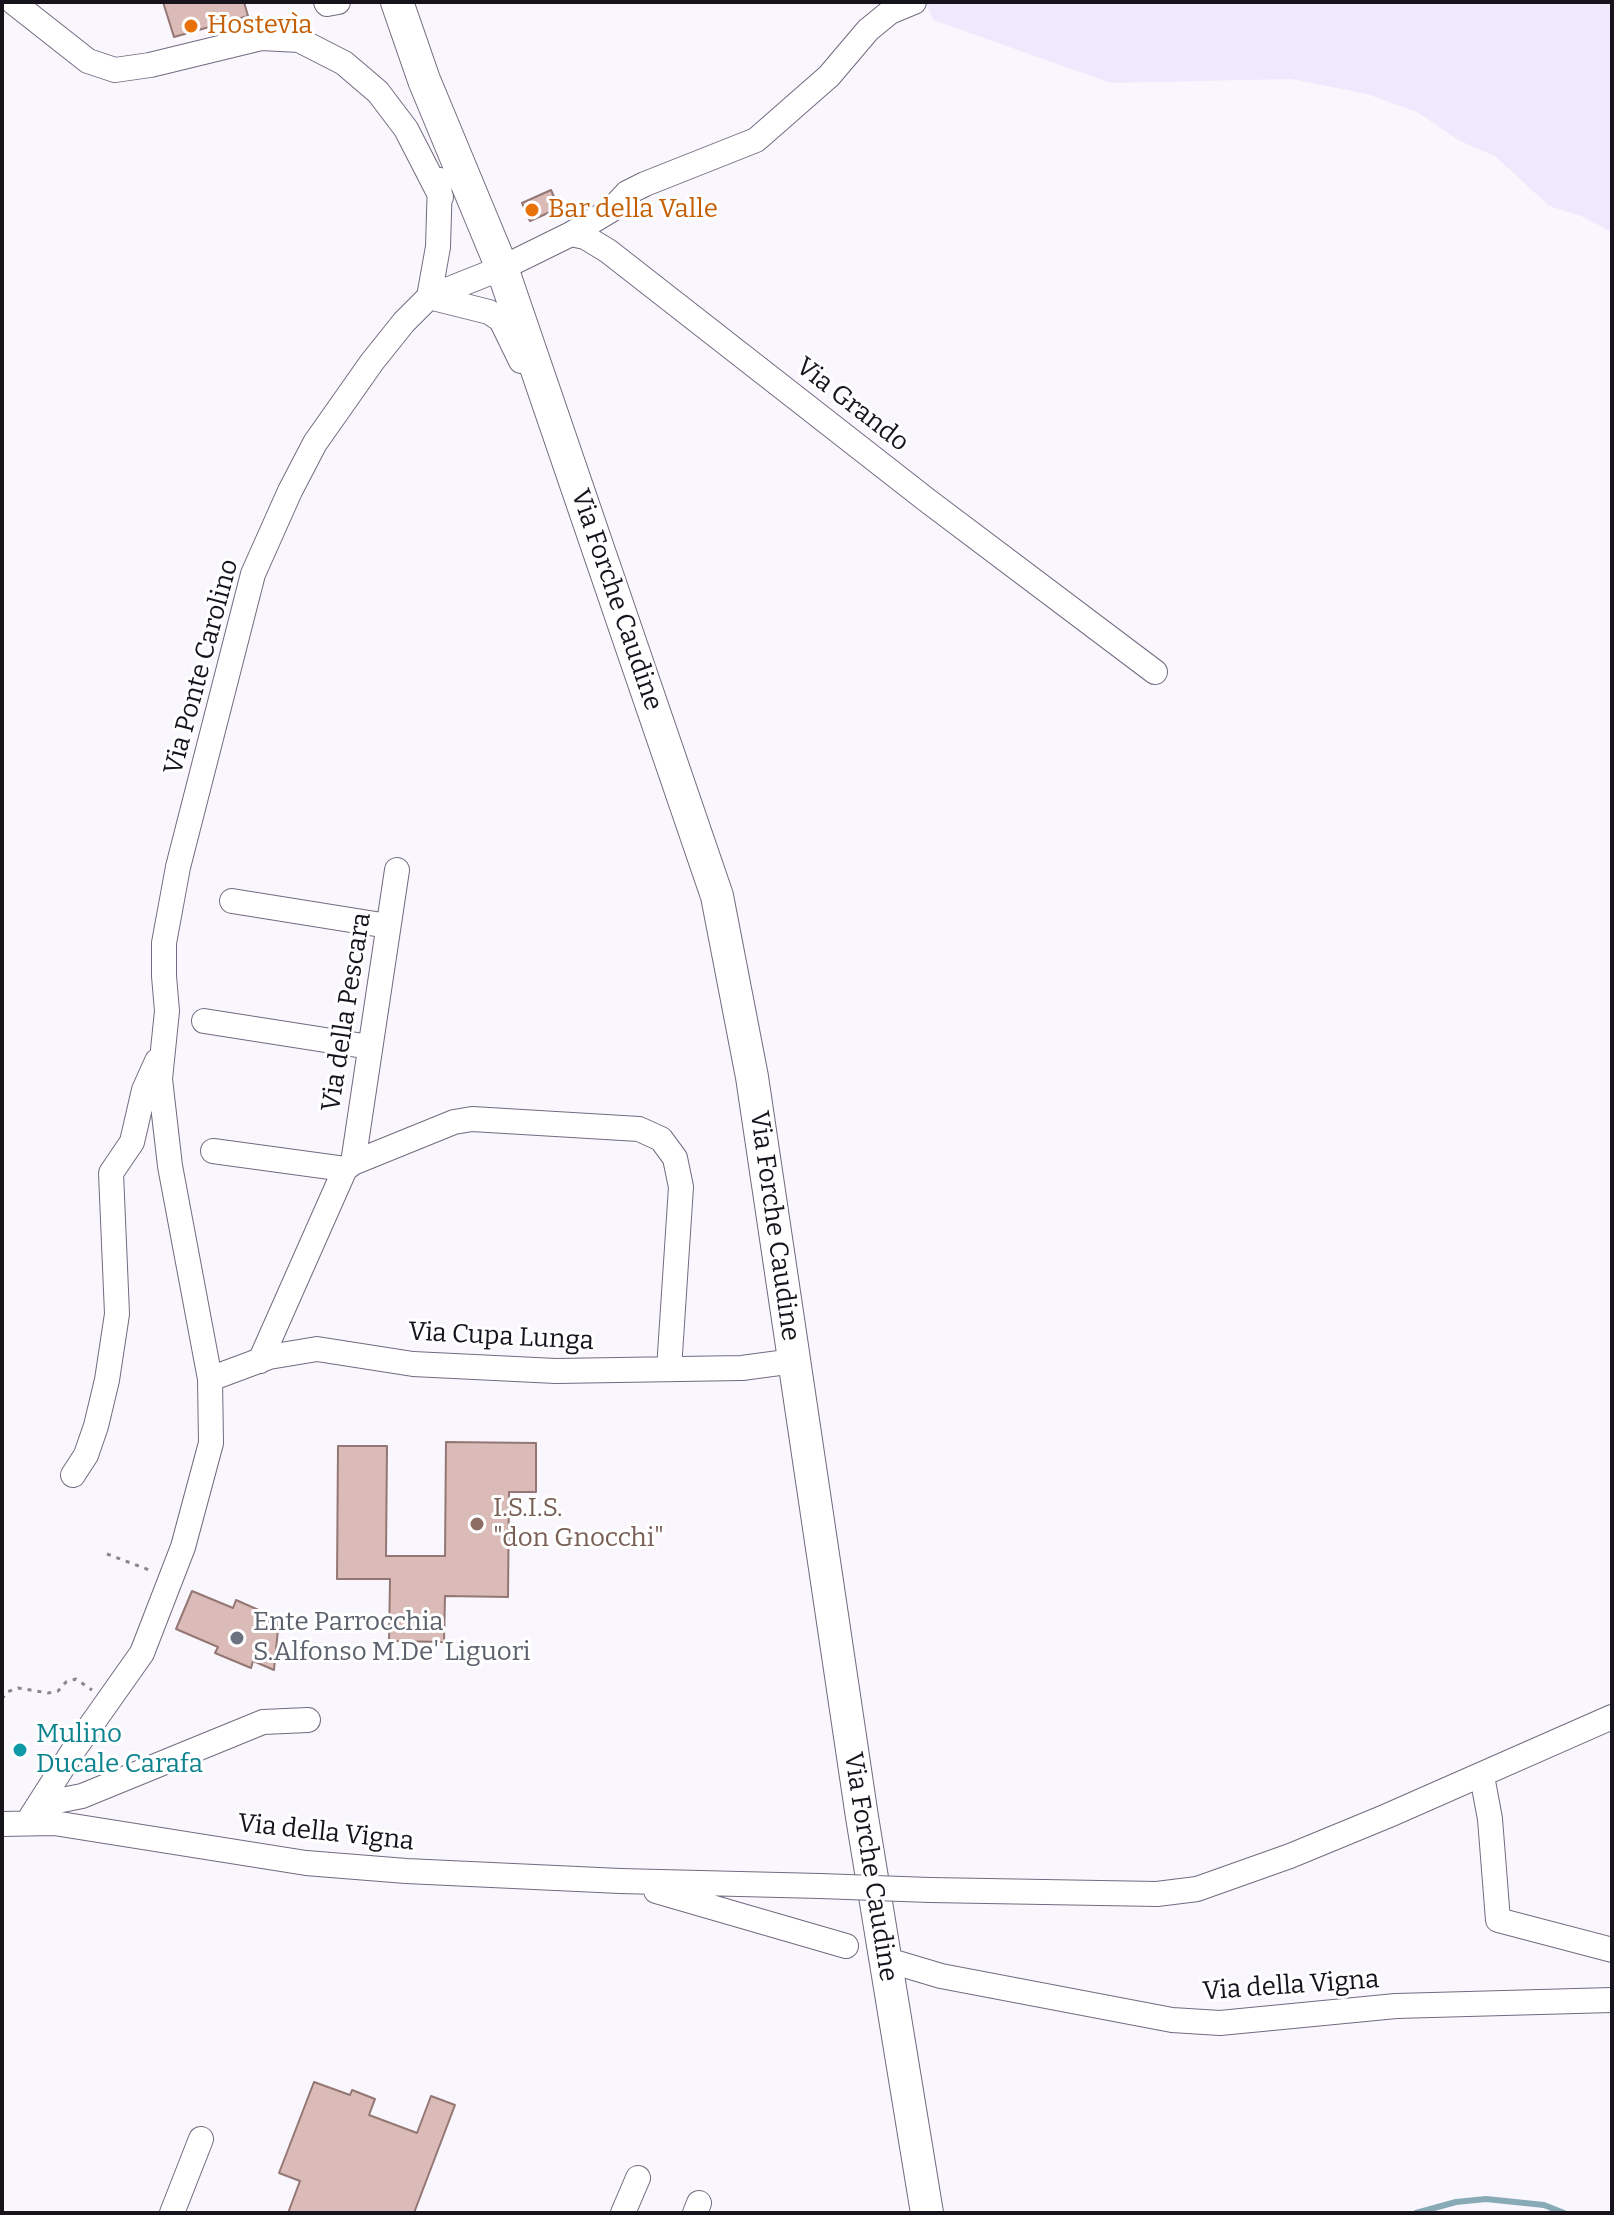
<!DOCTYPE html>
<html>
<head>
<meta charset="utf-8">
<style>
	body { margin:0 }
	#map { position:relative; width:1614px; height:2215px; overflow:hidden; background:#f9f7fd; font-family:Bitter,serif }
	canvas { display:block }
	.frame { position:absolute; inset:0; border:4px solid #16131c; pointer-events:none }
</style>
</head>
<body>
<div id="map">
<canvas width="1614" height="2215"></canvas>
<div class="frame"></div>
</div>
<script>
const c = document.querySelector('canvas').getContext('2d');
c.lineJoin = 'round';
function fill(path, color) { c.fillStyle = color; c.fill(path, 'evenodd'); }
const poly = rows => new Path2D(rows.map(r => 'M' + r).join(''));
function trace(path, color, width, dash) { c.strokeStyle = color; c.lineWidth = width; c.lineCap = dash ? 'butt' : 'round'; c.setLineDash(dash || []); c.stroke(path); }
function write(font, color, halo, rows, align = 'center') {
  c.font = font + ' Bitter,serif'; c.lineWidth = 6; c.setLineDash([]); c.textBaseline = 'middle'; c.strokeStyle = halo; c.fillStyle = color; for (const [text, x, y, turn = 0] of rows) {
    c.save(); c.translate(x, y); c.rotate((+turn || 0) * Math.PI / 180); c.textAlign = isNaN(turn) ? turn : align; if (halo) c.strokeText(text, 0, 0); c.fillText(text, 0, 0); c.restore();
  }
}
fill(poly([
	[926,2,1612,2,1612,232,1581,216,1549,206,1495,156,1460,141,1417,112,1367,94,1291,79,1111,83,933,20]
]), '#f0e9fd');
trace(poly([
	[1416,2213,1456,2202,1486,2199,1544,2205,1564,2213]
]), '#88aab6', 6);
const building = poly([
	[163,2,244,2,248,16,174,37,163,2],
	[551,190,559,208,530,221,522,203,551,190],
	[446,1442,536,1443,536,1492,509,1492,508,1597,445,1596,444,1642,389,1641,390,1579,337,1579,338,1446,387,1446,386,1556,445,1556,446,1442],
	[192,1591,233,1608,236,1600,279,1619,274,1670,253,1661,251,1668,215,1653,218,1647,176,1629,192,1591],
	[314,2082,350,2095,352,2090,375,2099,369,2115,417,2133,431,2096,455,2105,414,2213,288,2213,300,2181,279,2173,314,2082]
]);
fill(building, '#dabbb7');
trace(building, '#947774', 2);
const minor = poly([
	[13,2,88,61,115,70,150,65,261,38,299,40,344,63,378,92,406,129,441,197],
	[326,2,327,4,338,2],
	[571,234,585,237,608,251,928,501,1155,672],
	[429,297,438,247,440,180],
	[429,297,489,312,501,320,521,361],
	[232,901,388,926],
	[204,1021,370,1047],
	[213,1151,345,1169],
	[353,1163,397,870],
	[260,1361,345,1169,353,1163,454,1122,472,1119,639,1129,661,1139,675,1158,681,1187,669,1369],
	[210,1379,269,1357,317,1349,413,1364,556,1371,742,1368,794,1361],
	[73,1475,86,1455,96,1426,107,1380,117,1314,111,1173,132,1142,144,1090,157,1061],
	[1482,1776,1490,1819,1498,1920,1612,1950],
	[42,1800,62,1800,82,1796,263,1722,308,1720],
	[27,1823,75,1748,142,1653,183,1547,211,1443,210,1379,170,1166,160,1079,167,1011,164,976,164,943,178,867,253,574,290,491,315,443,372,362,404,322,429,297,502,268,571,234,611,210,627,193,645,184,756,140,829,76,868,30,890,12,914,2],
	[2,1824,54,1823,306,1863,406,1871,620,1881,820,1886],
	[930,1890,1157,1894,1197,1889,1290,1856,1387,1816,1612,1717],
	[656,1891,846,1946],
	[884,1959,941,1976,1172,2020,1220,2023,1396,2006,1612,2000],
	[172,2213,201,2139],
	[623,2213,638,2178],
	[695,2213,699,2203]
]);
const major = poly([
	[397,2,424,80,502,268,717,896,752,1077,862,1817,927,2213]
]);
trace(minor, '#726a81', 26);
trace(major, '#726a81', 34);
trace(poly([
	[107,1554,152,1571],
	[2,1699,7,1692,18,1688,48,1693,58,1691,66,1682,76,1679,92,1690]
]), '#88868d', 3, [4, 6]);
trace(minor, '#fff', 24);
trace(major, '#fff', 32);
const minorBridge = poly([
	[820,1886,930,1890]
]);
trace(minorBridge, '#726a81', 26, []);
trace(minorBridge, '#fff', 24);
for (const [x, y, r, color] of [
	[191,26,8,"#e8710a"],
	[532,210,8,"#e8710a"],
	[477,1524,8,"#8d6e63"],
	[237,1638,8,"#6b7280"],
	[20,1750,8,"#0f9aa8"]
]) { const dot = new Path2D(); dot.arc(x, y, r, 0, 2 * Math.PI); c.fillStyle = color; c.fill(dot); trace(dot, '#fff', 3); }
write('26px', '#c56008', '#fff', [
	["Hostevìa",207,26],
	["Bar della Valle",548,210]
], 'left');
write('26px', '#16131c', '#fff', [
	["Via Grando",852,405,38],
	["Via Forche Caudine",616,600,71],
	["Via Ponte Carolino",202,667,-75],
	["Via della Pescara",347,1012,-81],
	["Via Forche Caudine",774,1226,82],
	["Via Cupa Lunga",501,1337,3],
	["Via della Vigna",326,1833,6],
	["Via Forche Caudine",870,1867,81],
	["Via della Vigna",1291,1986,-4]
]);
write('26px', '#785e54', '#fff', [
	["I.S.I.S.",493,1509],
	["\"don Gnocchi\"",493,1539]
], 'left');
write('26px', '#5b616d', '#fff', [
	["Ente Parrocchia",253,1623],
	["S.Alfonso M.De' Liguori",253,1653]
], 'left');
write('26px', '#0d838f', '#fff', [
	["Mulino",36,1735],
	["Ducale Carafa",36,1765]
], 'left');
</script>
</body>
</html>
